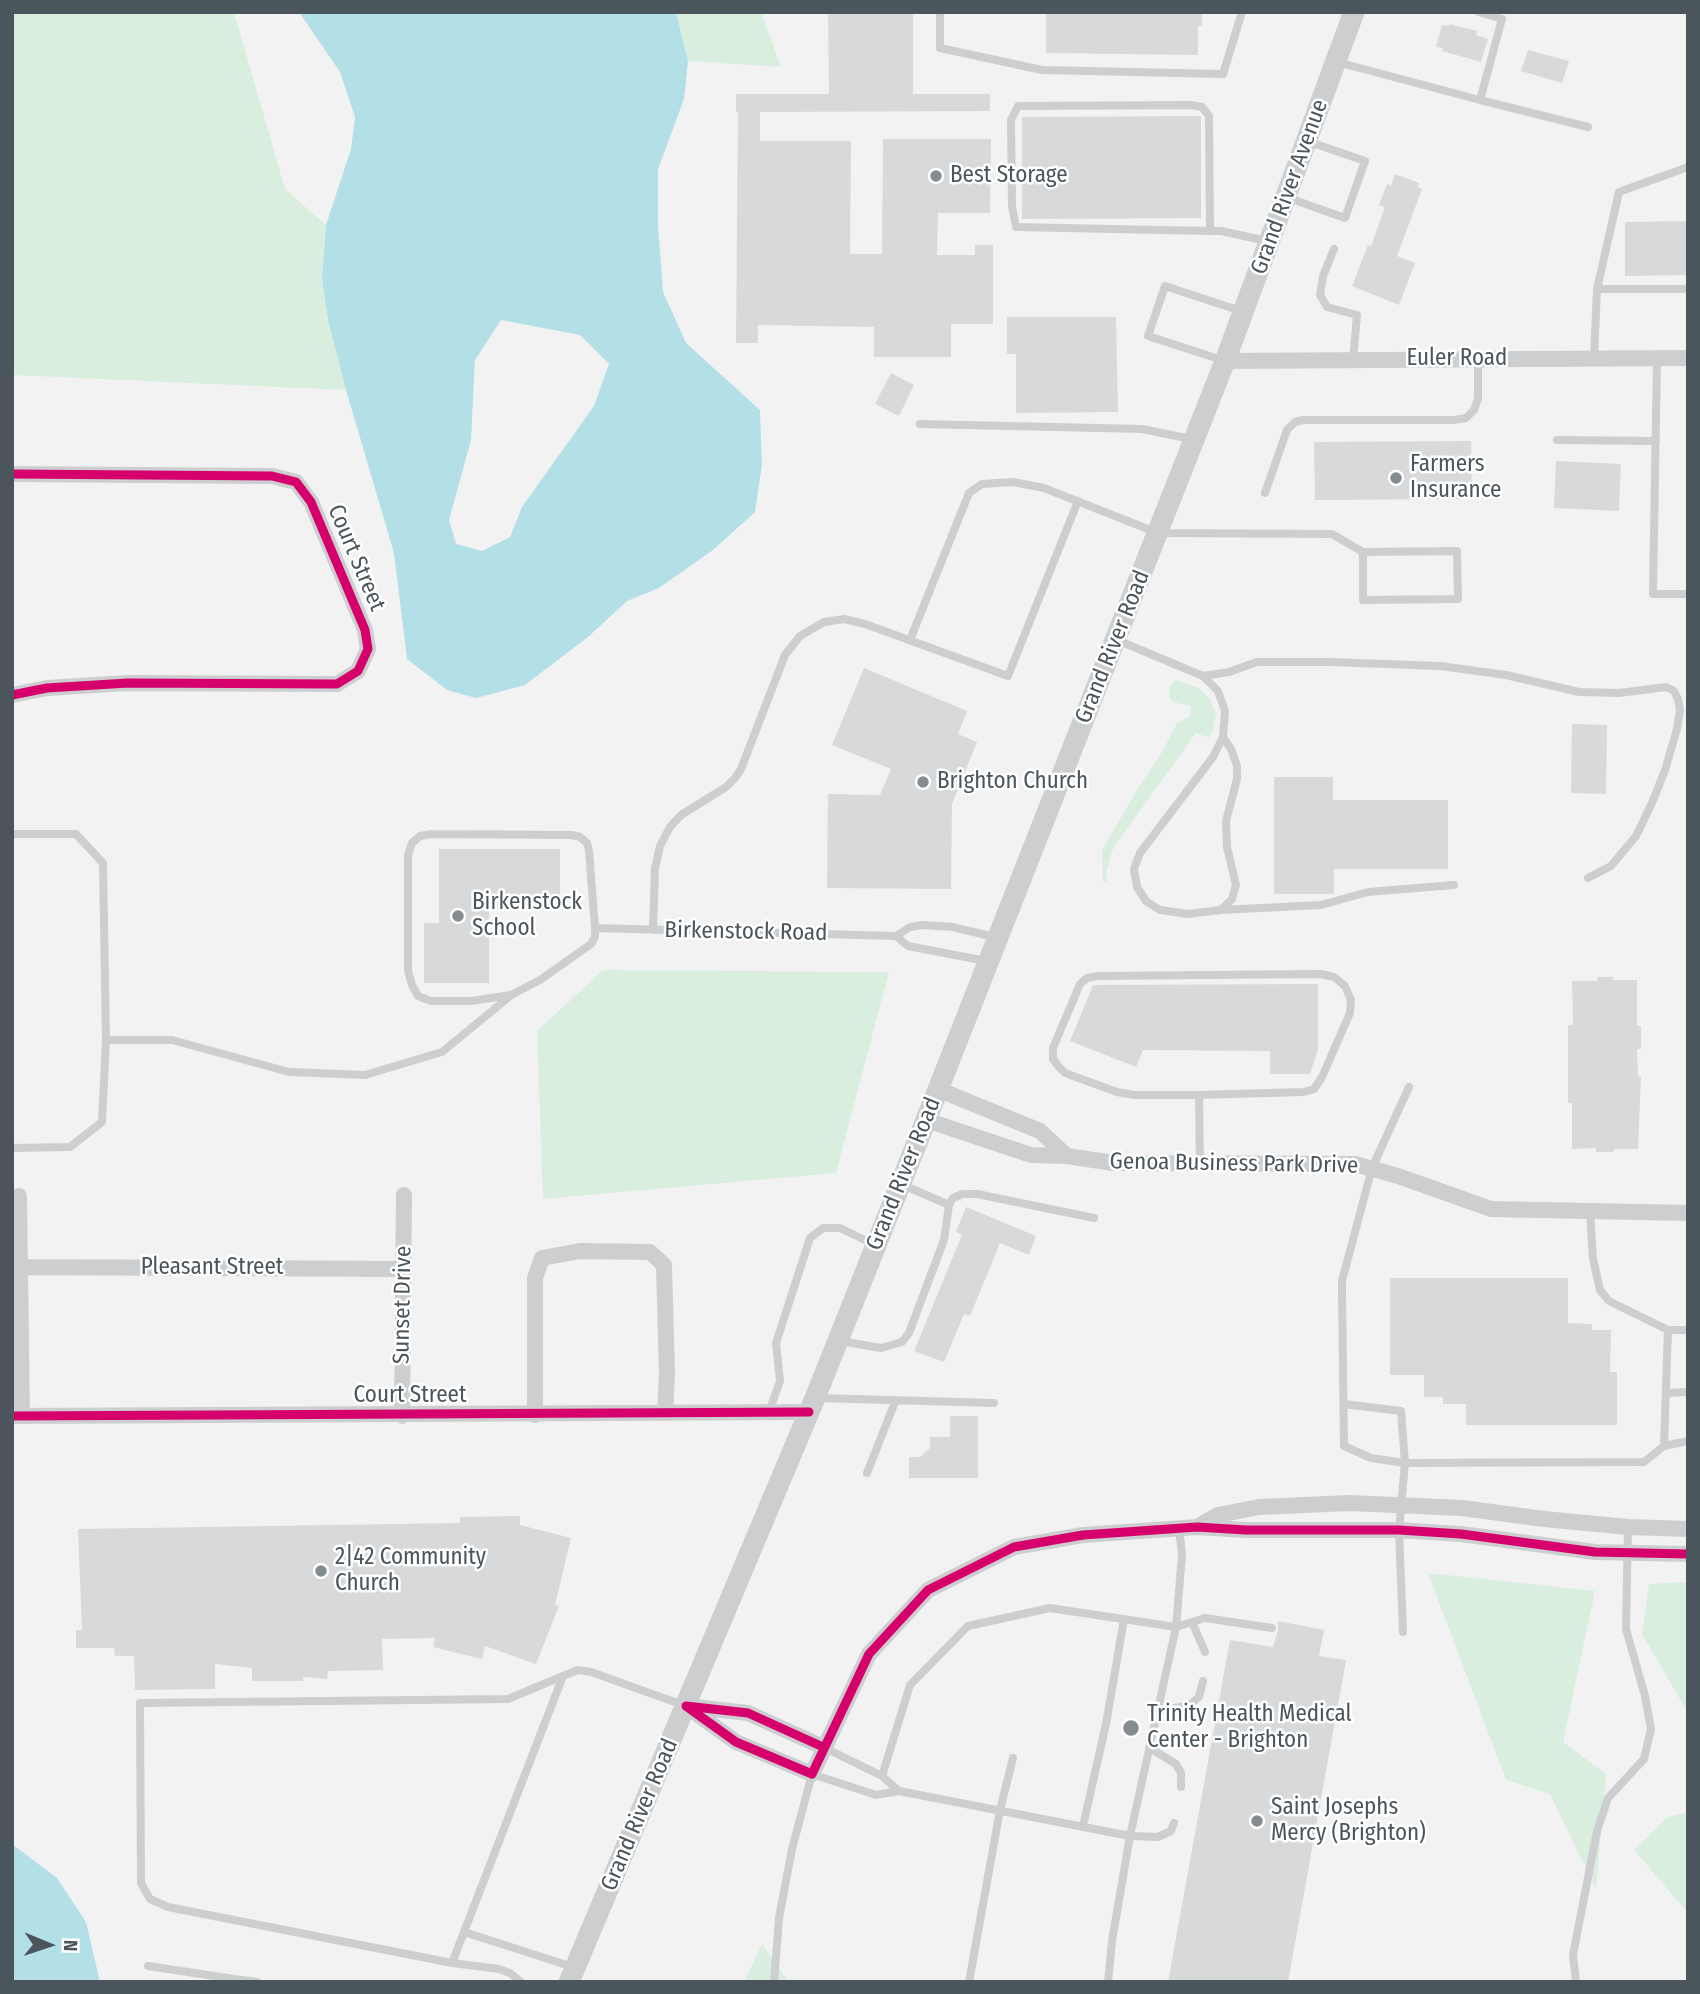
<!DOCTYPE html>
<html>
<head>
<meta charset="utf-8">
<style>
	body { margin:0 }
	#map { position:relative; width:1700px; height:1994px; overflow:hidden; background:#f2f2f2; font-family:"Fira Sans Condensed",sans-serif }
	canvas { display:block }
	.frame { position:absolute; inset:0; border:14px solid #4b555c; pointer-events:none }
	.north { position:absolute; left:14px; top:1910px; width:70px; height:70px; -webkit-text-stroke:5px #fff; paint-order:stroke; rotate:92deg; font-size:19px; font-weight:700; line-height:28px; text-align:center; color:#4b555c }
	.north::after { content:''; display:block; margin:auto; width:24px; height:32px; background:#4b555c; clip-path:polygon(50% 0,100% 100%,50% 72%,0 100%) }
</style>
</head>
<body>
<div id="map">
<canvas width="1700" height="1994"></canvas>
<div class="frame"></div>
<div class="north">N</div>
</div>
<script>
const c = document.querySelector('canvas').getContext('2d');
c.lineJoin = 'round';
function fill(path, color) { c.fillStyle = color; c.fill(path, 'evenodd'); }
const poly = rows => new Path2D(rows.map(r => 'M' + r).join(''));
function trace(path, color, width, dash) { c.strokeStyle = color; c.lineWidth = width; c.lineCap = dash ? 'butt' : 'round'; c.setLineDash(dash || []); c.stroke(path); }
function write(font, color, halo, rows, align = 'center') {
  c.font = font + ' "Fira Sans Condensed",sans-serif'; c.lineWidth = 5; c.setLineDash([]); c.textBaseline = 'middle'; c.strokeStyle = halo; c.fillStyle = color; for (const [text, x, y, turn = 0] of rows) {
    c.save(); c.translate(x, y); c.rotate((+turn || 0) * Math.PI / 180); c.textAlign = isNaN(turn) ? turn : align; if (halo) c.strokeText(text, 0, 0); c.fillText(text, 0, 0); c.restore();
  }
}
fill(poly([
	[12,12,234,12,285,189,326,225,322,278,328,320,346,390,12,375],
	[676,12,761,12,781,67,688,61],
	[1176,680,1199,688,1210,699,1216,714,1212,734,1207,737,1196,733,1118,841,1112,851,1106,874,1108,883,1105,883,1103,882,1102,850,1137,790,1162,752,1177,723,1189,717,1191,713,1190,706,1173,702,1169,697,1170,686],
	[603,970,889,972,836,1173,543,1199,537,1031],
	[1428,1573,1595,1591,1563,1742,1606,1774,1596,1889,1550,1794,1506,1780],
	[1688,1582,1688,1713,1642,1634,1649,1584],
	[1688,1812,1688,1913,1634,1850,1668,1817],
	[762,1944,789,1982,744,1982]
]), '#daeee0');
fill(poly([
	[299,12,676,12,688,61,684,99,658,169,658,225,663,292,686,343,760,410,762,465,755,512,713,550,659,588,627,601,588,637,525,685,476,698,447,690,407,659,394,553,346,390,328,320,322,278,326,225,351,149,355,117,340,72],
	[501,320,580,335,609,364,594,406,522,507,510,537,482,551,456,544,449,520,471,440,475,360],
	[12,1844,57,1878,86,1922,100,1982,12,1982]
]), '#b3e0e7');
fill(poly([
	[828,12,913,12,913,94,990,94,990,111,760,112,760,141,851,141,850,254,882,254,883,139,991,139,990,213,938,213,937,255,975,255,975,245,993,245,993,324,951,324,951,357,874,357,874,327,758,325,758,343,736,343,738,112,736,112,736,94,829,94],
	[1046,12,1202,12,1202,26,1198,26,1198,55,1046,53],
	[1449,24,1477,31,1476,35,1488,39,1481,62,1442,51,1443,48,1436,47,1442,25,1449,26],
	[1528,50,1569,61,1562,83,1521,71],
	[1201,116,1201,218,1022,219,1022,117],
	[1395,174,1419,183,1418,187,1422,189,1397,256,1415,263,1399,305,1352,286,1368,245,1371,246,1385,207,1379,205,1387,184,1391,186],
	[1688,221,1688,275,1625,276,1625,222],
	[1007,317,1116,317,1118,412,1016,413,1016,354,1007,354],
	[891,373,914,385,899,416,875,404],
	[1471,441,1472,499,1315,500,1314,442],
	[1556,461,1621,464,1619,511,1554,508],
	[864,668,967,711,958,734,977,742,952,804,951,889,827,888,828,794,880,795,891,769,832,745],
	[1572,724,1607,725,1606,794,1571,793],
	[1274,777,1333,777,1333,800,1448,800,1448,869,1334,869,1334,894,1274,894],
	[439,849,560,849,560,908,489,908,489,983,424,983,424,923,439,923],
	[1597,977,1613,977,1613,980,1637,980,1637,1026,1641,1026,1641,1049,1637,1049,1638,1076,1641,1077,1638,1149,1614,1149,1614,1152,1596,1152,1596,1148,1572,1149,1572,1103,1568,1103,1568,1025,1573,1025,1572,981,1598,981],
	[1318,984,1318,1049,1310,1074,1270,1074,1270,1051,1143,1050,1136,1067,1070,1041,1093,985],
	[966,1207,1036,1236,1029,1255,1000,1243,970,1316,964,1314,944,1362,914,1351,962,1235,956,1232],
	[1390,1278,1568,1278,1568,1323,1592,1324,1592,1330,1611,1330,1610,1372,1617,1372,1617,1425,1466,1425,1466,1404,1443,1404,1443,1397,1424,1397,1424,1375,1390,1375],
	[950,1416,978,1416,978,1478,909,1478,909,1457,920,1457,930,1448,930,1437,950,1437],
	[520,1516,520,1525,571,1538,555,1605,559,1606,536,1664,485,1646,482,1659,433,1647,435,1638,382,1639,383,1670,328,1671,327,1679,303,1677,303,1681,252,1681,252,1668,215,1664,215,1689,135,1690,134,1656,115,1656,114,1648,76,1648,76,1630,82,1630,78,1529,460,1523,460,1517],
	[1278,1621,1324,1630,1319,1656,1346,1660,1288,1982,1168,1982,1230,1640,1273,1647,1278,1630]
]), '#d8d9db');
trace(poly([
	[940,12,940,48,1042,70,1223,74,1242,12],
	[1337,62,1480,100,1502,19,1479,12],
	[1480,100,1588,127],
	[1286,197,1345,218,1365,161,1307,141],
	[1210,231,1209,116,1202,107,1191,105,1018,106,1011,120,1012,207,1016,227,1210,231,1221,231,1267,241],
	[1334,249,1323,276,1320,295,1327,307,1357,315,1353,360],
	[1597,289,1619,192,1688,167],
	[1594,358,1597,289,1688,289],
	[1657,358,1653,594,1688,594],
	[1222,360,1148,336,1165,286,1241,311],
	[920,424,1142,429,1191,439],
	[1557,440,1656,441],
	[1265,493,1287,430,1295,422,1303,420,1454,420,1466,418,1474,410,1478,399,1478,359],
	[910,640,969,493,982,484,1013,482,1044,488,1158,533,1332,534,1363,552,1457,551,1458,599,1363,600,1363,552],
	[1117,640,1203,676,1218,691,1225,711,1223,737,1213,757,1140,853,1134,869,1137,887,1146,901,1160,910,1188,914,1221,910,1232,899,1236,885,1227,847,1226,821,1237,779,1237,766,1231,749,1223,737],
	[1203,676,1229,672,1257,662,1329,662,1440,666,1506,675,1579,692,1619,693,1666,687,1674,691,1678,699,1680,710,1677,729,1665,770,1652,803,1636,836,1611,866,1588,878],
	[12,834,76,834,103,863,106,1040,102,1122,70,1147,12,1148],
	[432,834,572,835,580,837,587,843,589,851,595,928,595,937,591,944,540,980,511,995,471,1001,431,1001,418,996,412,985,408,971,408,855,412,843,420,836,432,834],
	[1221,910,1321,905,1368,892,1454,885],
	[595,928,896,936,910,927,922,925,952,927,995,937],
	[653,930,655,868,660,846,670,827,681,815,726,787,735,778,741,769,785,655,800,636,824,622,844,619,865,624,1008,676,1078,501],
	[896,936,908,946,986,961],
	[106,1040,172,1040,289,1072,365,1075,442,1052,509,997],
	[1199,1095,1134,1095,1117,1092,1065,1073,1059,1067,1053,1059,1053,1048,1080,984,1087,978,1098,976,1321,974,1334,977,1345,986,1351,1000,1350,1013,1322,1077,1314,1089,1304,1092,1199,1095,1200,1164],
	[949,1205,953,1198,962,1194,977,1194,1094,1218],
	[1590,1211,1593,1259,1600,1290,1609,1301,1668,1330],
	[840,1341,881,1348,902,1342,909,1333,944,1240,949,1205,903,1185],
	[1666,1393,1688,1392],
	[818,1398,994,1403],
	[1344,1404,1401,1411,1405,1463,1371,1458,1344,1446,1342,1292,1342,1281,1372,1168,1409,1087],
	[769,1412,780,1381,776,1343,810,1238,823,1228,840,1228,875,1245],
	[1664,1446,1688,1441],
	[867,1473,895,1402],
	[1192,1622,1205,1652],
	[1403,1632,1399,1530,1405,1463,1644,1462,1664,1446,1668,1330,1688,1330],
	[563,1676,452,1963,168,1907,150,1899,141,1883,140,1703,508,1699,563,1676,578,1670,591,1672,683,1705],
	[1157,1712,1189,1705,1199,1697,1203,1681],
	[1150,1748,1176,1764,1181,1773,1181,1787],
	[882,1776,910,1685,968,1626,1050,1608,1176,1627,1205,1618,1272,1628],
	[899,1791,1130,1836,1158,1837,1171,1831,1174,1823],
	[1083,1826,1106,1724,1124,1619],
	[464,1932,573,1967],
	[452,1963,499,1969,510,1973,521,1982],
	[148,1966,234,1979],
	[234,1982,234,1979,257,1982],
	[774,1982,779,1918,792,1849,812,1774,876,1795,899,1791,882,1776,823,1747],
	[969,1982,1000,1810,1013,1758],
	[1108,1982,1112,1941,1130,1836,1176,1627,1182,1555,1179,1528],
	[1576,1982,1573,1955,1597,1831,1608,1798,1644,1759,1651,1729,1645,1696,1626,1629,1628,1527]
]), '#ccced0', 8);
trace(poly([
	[1225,361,1688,358],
	[12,474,272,476,296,482,311,502,365,630,368,649,358,671,337,684,128,683,47,688,12,695],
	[937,1089,1040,1131,1067,1156],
	[926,1120,1031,1155,1067,1156,1113,1163,1355,1164,1398,1176,1491,1209,1688,1213],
	[19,1196,22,1416],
	[20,1267,403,1269],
	[535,1415,535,1278,542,1258,580,1251,650,1252,664,1265,667,1375,665,1412],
	[12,1416,809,1412],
	[402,1416,404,1195],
	[1197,1527,1218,1515,1259,1507,1350,1503,1462,1508,1544,1519,1628,1527,1688,1529],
	[823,1747,748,1713,686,1706,736,1742,812,1774,869,1654,928,1590,1014,1547,1083,1535,1197,1527,1246,1530,1399,1530,1461,1534,1595,1552,1688,1554]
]), '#ccced0', 16);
trace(poly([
	[569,1982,815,1398,926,1120,1225,361,1354,12]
]), '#ccced0', 21);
trace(poly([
	[12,474,272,476,296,482,311,502,365,630,368,649,358,671,337,684,128,683,47,688,12,695],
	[12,1416,809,1412],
	[823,1747,748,1713,686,1706,736,1742,812,1774,869,1654,928,1590,1014,1547,1083,1535,1197,1527,1246,1530,1399,1530,1461,1534,1595,1552,1688,1554]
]), '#d6006c', 9);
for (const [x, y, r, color] of [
	[936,176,7,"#858c90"],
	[1396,478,7,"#858c90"],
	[923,782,7,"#858c90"],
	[458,916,7,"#858c90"],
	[321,1571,7,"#858c90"],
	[1131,1728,9,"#858c90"],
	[1257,1821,7,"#858c90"]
]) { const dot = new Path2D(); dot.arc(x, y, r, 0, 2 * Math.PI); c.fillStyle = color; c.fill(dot); trace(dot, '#fff', 2.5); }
write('23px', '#4b555c', '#fff', [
	["Best Storage",950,176],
	["Farmers",1410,465],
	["Insurance",1410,491],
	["Brighton Church",937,782],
	["Birkenstock",472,903],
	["School",472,929],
	["2|42 Community",335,1558],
	["Church",335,1584],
	["Trinity Health Medical",1147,1715],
	["Center - Brighton",1147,1741],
	["Saint Josephs",1271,1808],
	["Mercy (Brighton)",1271,1834]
], 'left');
write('23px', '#4b555c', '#fff', [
	["Grand River Avenue",1290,187,-70],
	["Euler Road",1457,359],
	["Court Street",356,558,67],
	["Grand River Road",1113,647,-68],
	["Birkenstock Road",746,932,1],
	["Genoa Business Park Drive",1234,1164,1],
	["Grand River Road",904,1174,-68],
	["Pleasant Street",212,1268],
	["Sunset Drive",403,1305,-89],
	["Court Street",410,1396],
	["Grand River Road",640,1815,-67]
]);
</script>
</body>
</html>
